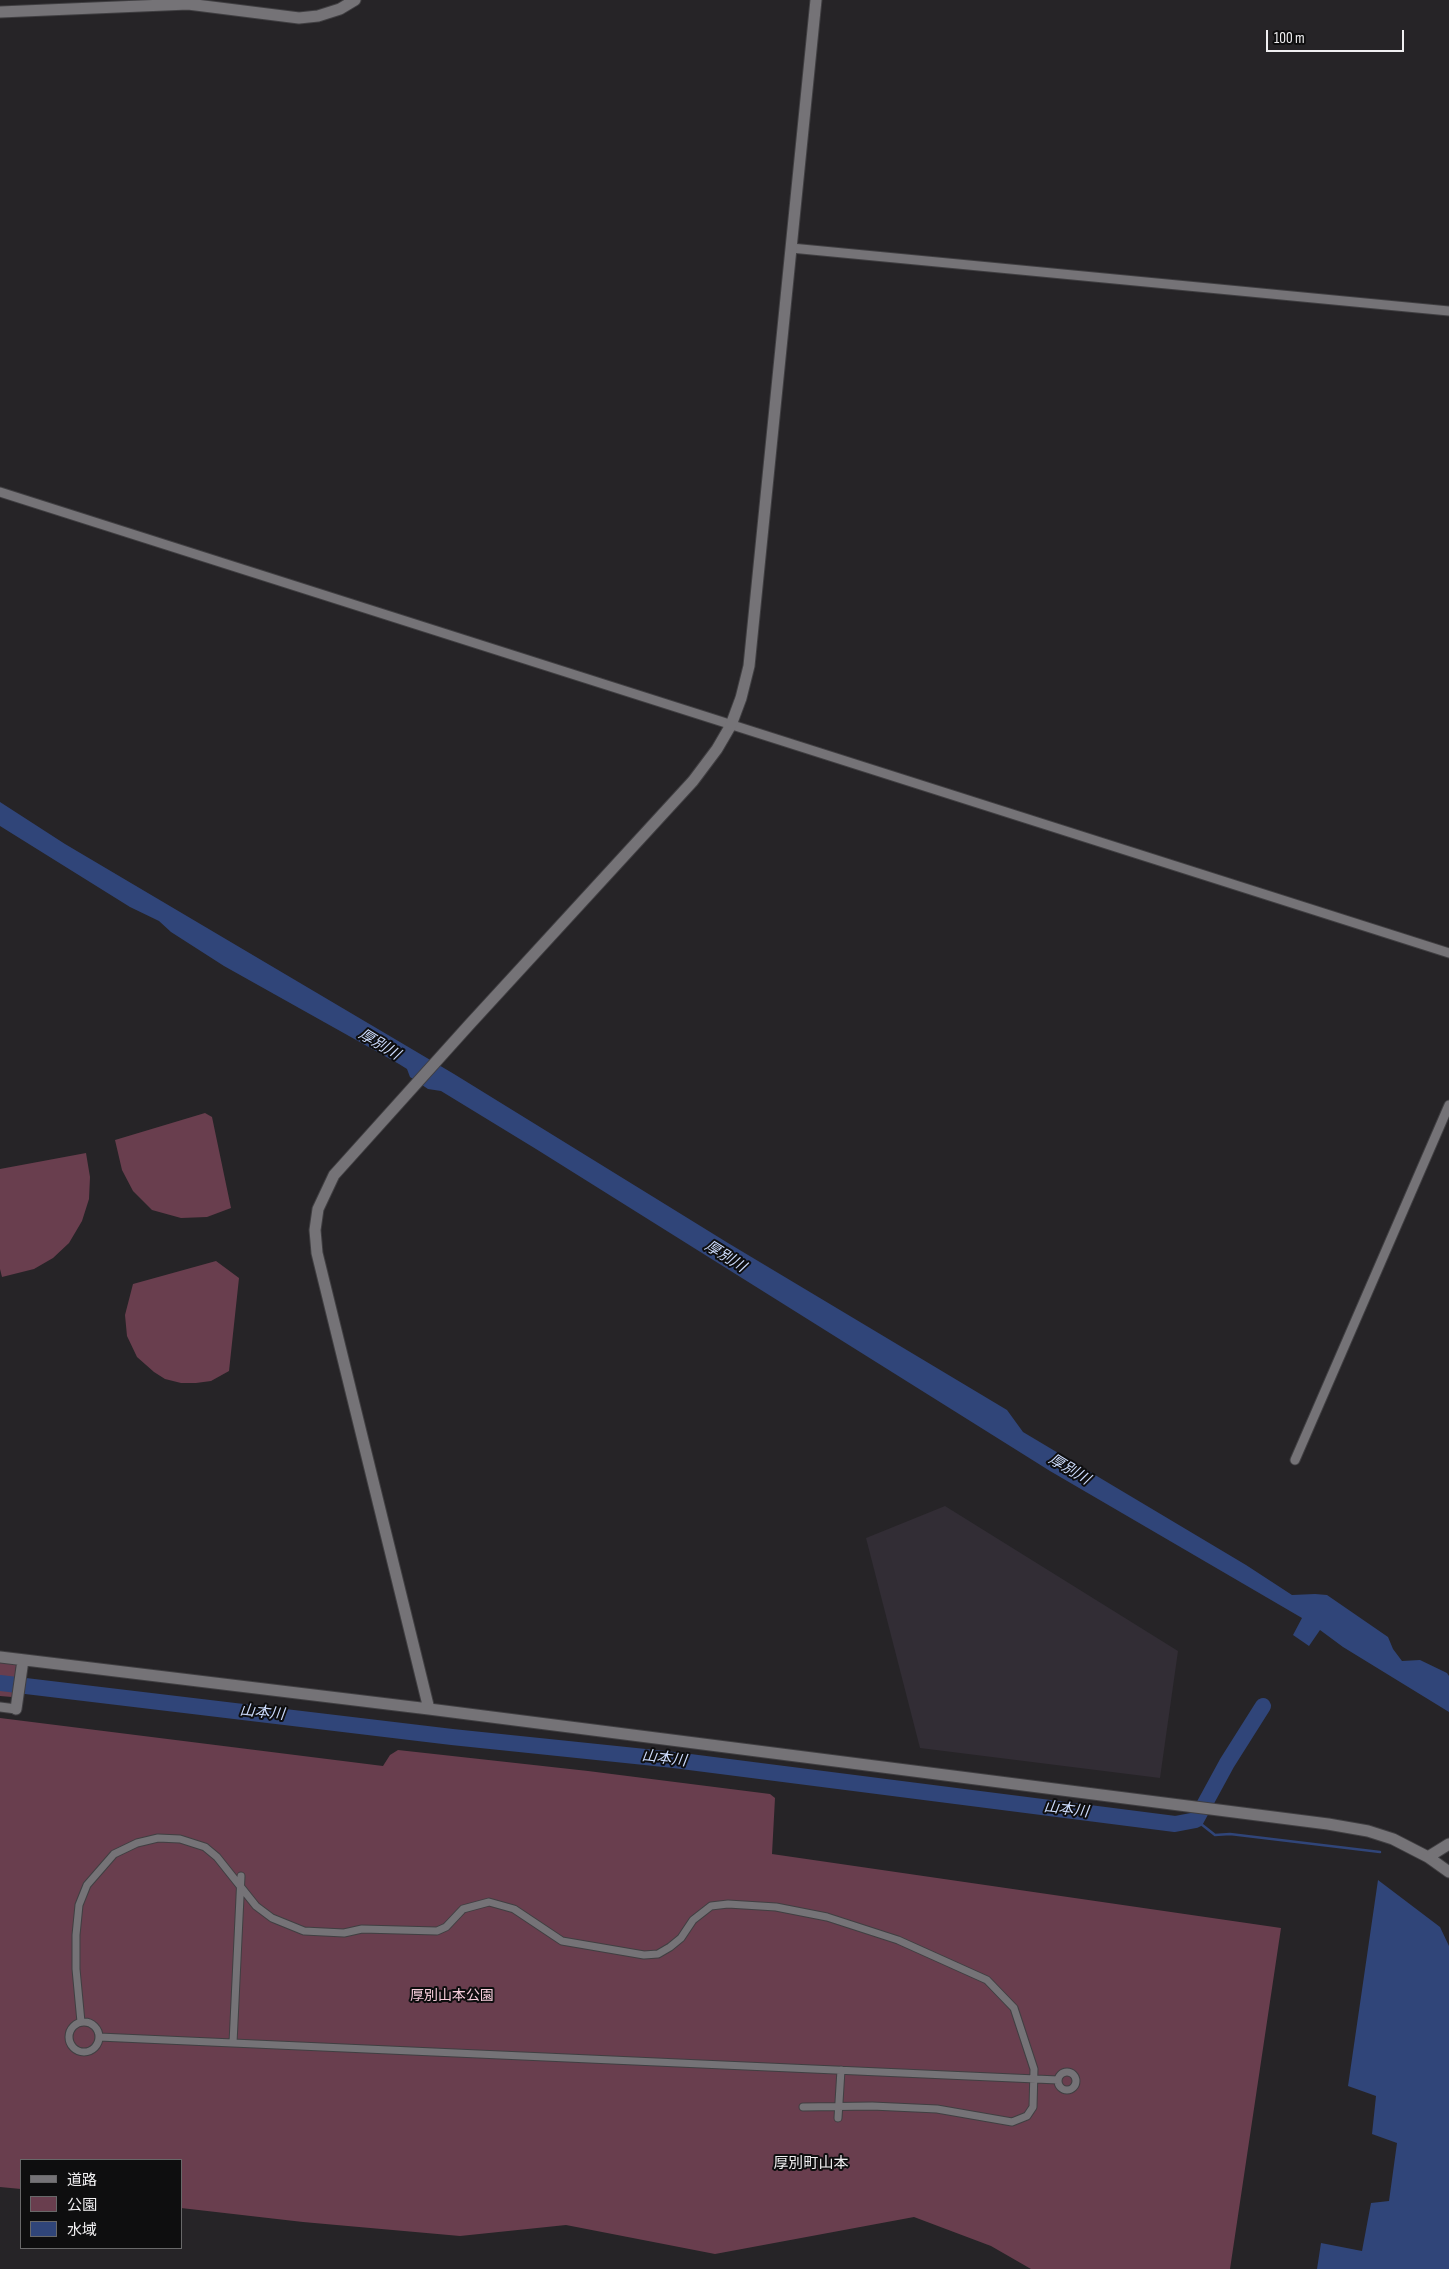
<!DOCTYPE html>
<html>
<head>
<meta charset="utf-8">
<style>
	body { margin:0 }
	#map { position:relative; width:1449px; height:2269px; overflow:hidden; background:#262427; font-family:"Sofia Sans Condensed","Noto Sans JP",sans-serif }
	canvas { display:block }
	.legend { position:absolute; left:20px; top:2159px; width:162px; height:90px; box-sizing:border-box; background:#0e0e0f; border:1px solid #686869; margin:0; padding:6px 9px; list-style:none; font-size:15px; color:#f0eff1 }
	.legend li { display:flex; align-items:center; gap:10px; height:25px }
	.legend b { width:25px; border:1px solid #686869 }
	.scale { position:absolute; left:1266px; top:30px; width:138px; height:22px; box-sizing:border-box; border:2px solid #f0eff1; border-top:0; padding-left:6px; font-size:15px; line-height:18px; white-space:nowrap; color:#f0eff1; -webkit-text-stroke:4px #0e0e0f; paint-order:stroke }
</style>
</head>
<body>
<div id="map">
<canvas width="1449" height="2269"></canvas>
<ul class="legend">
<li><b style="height:6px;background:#757377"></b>道路</li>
<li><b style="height:14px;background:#693e4e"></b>公園</li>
<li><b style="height:14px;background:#304579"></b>水域</li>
</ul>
<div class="scale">100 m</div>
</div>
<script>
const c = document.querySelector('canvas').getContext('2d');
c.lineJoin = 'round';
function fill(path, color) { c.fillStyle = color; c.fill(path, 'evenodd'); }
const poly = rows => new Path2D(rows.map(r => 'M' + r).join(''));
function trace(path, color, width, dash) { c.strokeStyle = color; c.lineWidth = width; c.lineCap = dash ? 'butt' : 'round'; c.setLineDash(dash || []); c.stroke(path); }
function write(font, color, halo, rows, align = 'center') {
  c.font = font + ' "Sofia Sans Condensed","Noto Sans JP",sans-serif'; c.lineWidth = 4; c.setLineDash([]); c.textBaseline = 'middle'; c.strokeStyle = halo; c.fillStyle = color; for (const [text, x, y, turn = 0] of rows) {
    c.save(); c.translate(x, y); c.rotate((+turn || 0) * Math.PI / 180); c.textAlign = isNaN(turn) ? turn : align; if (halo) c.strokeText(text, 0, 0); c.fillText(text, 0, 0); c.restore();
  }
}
fill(poly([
	[945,1506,1178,1651,1160,1778,920,1748,866,1538]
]), '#322d35');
fill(poly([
	[205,1113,212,1117,231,1208,207,1217,181,1218,152,1210,133,1191,122,1170,115,1140],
	[86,1153,90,1177,89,1199,82,1221,69,1243,53,1258,34,1269,2,1277,0,1269,0,1169],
	[216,1261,239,1278,229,1371,211,1381,196,1383,181,1383,165,1379,154,1372,137,1357,127,1336,125,1315,133,1284],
	[0,1657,17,1659,12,1697,0,1696],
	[0,1718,383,1766,390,1755,398,1750,588,1771,770,1794,775,1798,772,1854,1281,1928,1230,2269,1031,2269,991,2246,914,2217,715,2254,566,2225,460,2236,303,2222,181,2208,181,2160,21,2160,21,2189,0,2187]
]), '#693e4e');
fill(poly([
	[0,802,65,844,454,1074,728,1243,1007,1410,1023,1432,1246,1565,1292,1595,1315,1594,1327,1595,1388,1637,1393,1649,1402,1661,1420,1660,1447,1673,1449,1676,1449,1712,1343,1647,1320,1630,1309,1646,1293,1635,1302,1618,1050,1471,536,1149,441,1091,428,1089,410,1077,407,1069,399,1064,224,966,171,932,159,921,130,907,0,826],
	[1378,1880,1440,1927,1449,1946,1449,2269,1317,2269,1321,2243,1362,2251,1371,2203,1389,2201,1397,2143,1372,2134,1376,2096,1348,2086]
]), '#304579');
trace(poly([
	[1196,1820,1215,1835,1230,1834,1380,1852]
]), '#304579', 2.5);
trace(poly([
	[0,1683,452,1737,674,1760,1175,1824,1196,1820,1227,1763,1263,1706]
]), '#304579', 16);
const pedestrian = poly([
	[81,2022,76,1969,76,1935,79,1905,87,1885,114,1854,137,1843,158,1838,180,1839,205,1847,217,1857,256,1906,272,1918,304,1931,344,1933,362,1929,437,1931,446,1927,463,1909,489,1902,514,1909,562,1941,644,1955,658,1954,670,1947,681,1938,693,1920,711,1906,728,1904,776,1907,827,1917,898,1940,987,1980,1014,2008,1034,2069,1033,2107,1027,2116,1012,2122,937,2109,872,2106,803,2107],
	'69 2037a15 15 0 1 1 30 0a15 15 0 1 1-30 0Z',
	[99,2037,1058,2080],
	[233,2043,241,1876],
	'1058 2081a9 9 0 1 1 18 0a9 9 0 1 1-18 0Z',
	[838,2118,841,2070]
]);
const minor = poly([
	[791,248,1449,311],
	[0,492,1449,953],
	[1295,1460,1449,1105],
	[0,1707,16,1709]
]);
const tertiary = poly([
	[0,12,188,4,299,18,318,16,340,9,355,0],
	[0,1657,429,1709,1328,1824,1368,1831,1393,1839,1428,1857,1449,1872],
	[16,1709,23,1660],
	[429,1709,317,1253,315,1230,318,1209,334,1175,469,1025,693,781,717,749,731,725,741,698,749,666,816,0],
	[1428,1857,1449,1844]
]);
trace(pedestrian, '#403f42', 9);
trace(minor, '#403f42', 11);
trace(tertiary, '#403f42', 13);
trace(pedestrian, '#757377', 7);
trace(minor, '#757377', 9);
trace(tertiary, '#757377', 11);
write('14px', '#f7cedc', '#0e0e0f', [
	["厚別山本公園",452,1996]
]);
write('italic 15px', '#ccdbfc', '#0e0e0f', [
	["厚別川",379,1045,31],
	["厚別川",725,1257,32],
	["厚別川",1069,1470,31],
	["山本川",262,1713,6],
	["山本川",664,1759,7],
	["山本川",1066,1810,7]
]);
write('15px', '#f0eff1', '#0e0e0f', [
	["厚別町山本",811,2164]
]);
</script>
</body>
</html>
